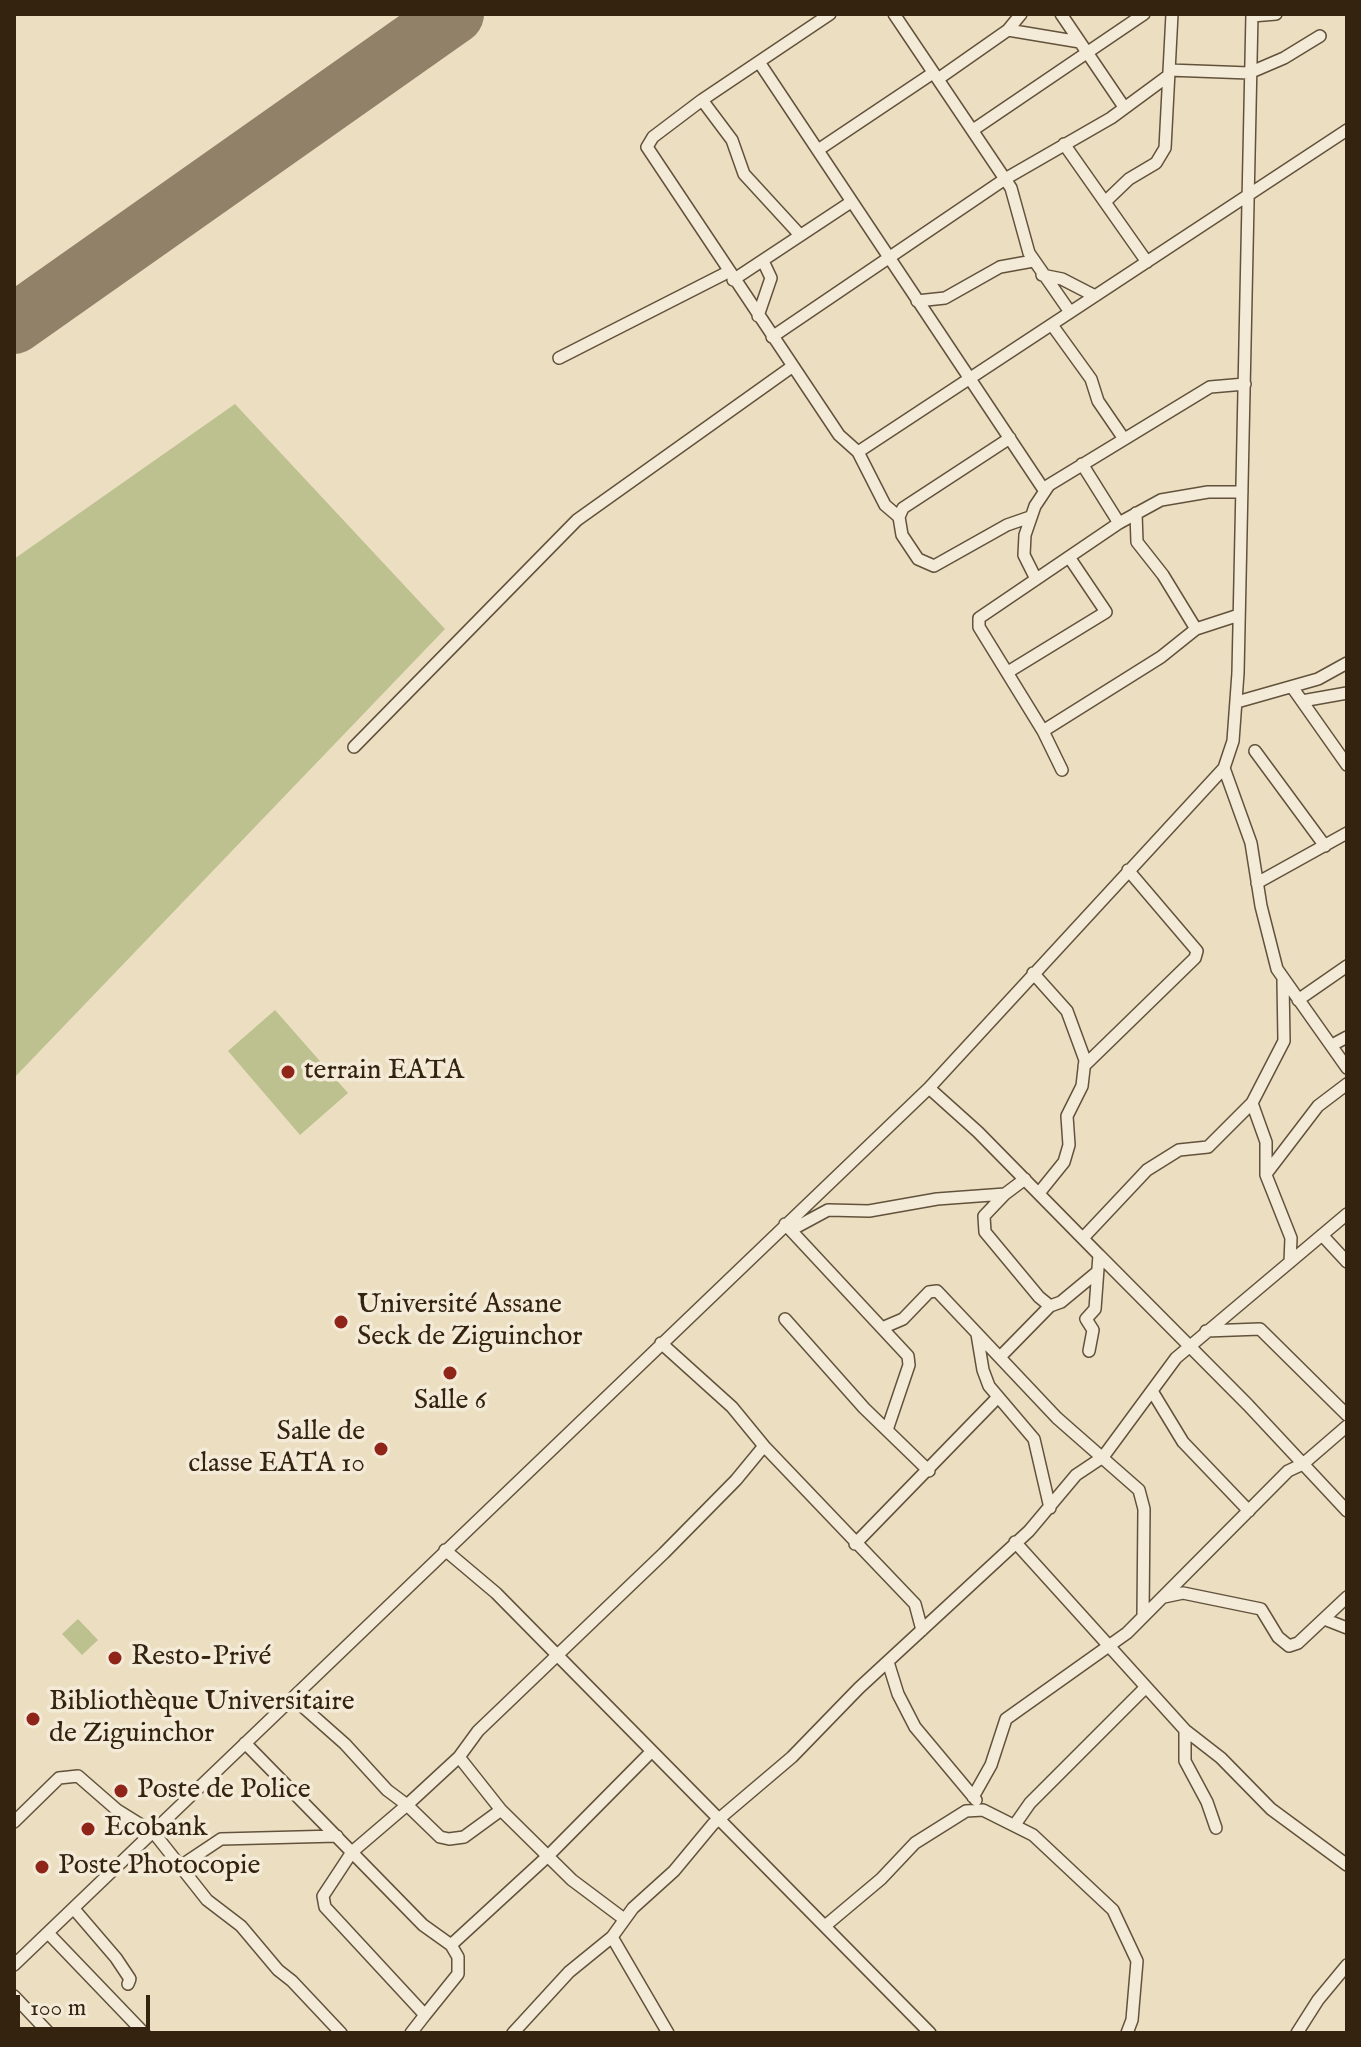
<!DOCTYPE html>
<html>
<head>
<meta charset="utf-8">
<style>
	body { margin:0 }
	#map { position:relative; width:1361px; height:2047px; overflow:hidden; background:#ecdfc1; font-family:"IM FELL English",serif }
	canvas { display:block }
	.frame { position:absolute; inset:0; border:16px solid #34230f; pointer-events:none }
	.scale { position:absolute; left:16px; top:1995px; width:134px; height:36px; box-sizing:border-box; border:4px solid #34230f; border-top:0; padding-left:10px; font-size:24px; line-height:28px; white-space:nowrap; color:#34230f; -webkit-text-stroke:6px #f3ead7; paint-order:stroke }
</style>
</head>
<body>
<div id="map">
<canvas width="1361" height="2047"></canvas>
<div class="frame"></div>
<div class="scale">100 m</div>
</div>
<script>
const c = document.querySelector('canvas').getContext('2d');
c.lineJoin = 'round';
function fill(path, color) { c.fillStyle = color; c.fill(path, 'evenodd'); }
const poly = rows => new Path2D(rows.map(r => 'M' + r).join(''));
function trace(path, color, width, dash) { c.strokeStyle = color; c.lineWidth = width; c.lineCap = dash ? 'butt' : 'round'; c.setLineDash(dash || []); c.stroke(path); }
function write(font, color, halo, rows, align = 'center') {
  c.font = font + ' "IM FELL English",serif'; c.lineWidth = 7; c.setLineDash([]); c.textBaseline = 'middle'; c.strokeStyle = halo; c.fillStyle = color; for (const [text, x, y, turn = 0] of rows) {
    c.save(); c.translate(x, y); c.rotate((+turn || 0) * Math.PI / 180); c.textAlign = isNaN(turn) ? turn : align; if (halo) c.strokeText(text, 0, 0); c.fillText(text, 0, 0); c.restore();
  }
}
fill(poly([
	[235,404,445,629,14,1078,14,559],
	[275,1010,348,1093,300,1135,228,1051],
	[78,1619,98,1640,82,1655,62,1634]
]), '#bdc08f');
trace(poly([
	[14,324,454,14]
]), '#908168', 60);
const minor = poly([
	[830,14,702,100,653,137,647,147,839,435,858,452,885,505,899,517],
	[894,14,1011,188,1029,253,1070,312],
	[1061,14,1124,107],
	[1252,16,1276,14],
	[1008,30,1080,42],
	[759,62,1044,490],
	[1169,70,1249,73,1284,58,1320,36],
	[938,79,1008,30,1021,14],
	[702,100,732,140,744,174,800,235],
	[973,130,1144,14],
	[1064,144,1147,262],
	[818,150,933,73],
	[1105,202,1129,179,1156,163,1165,148,1172,14],
	[1042,275,1062,279,1095,296],
	[733,280,851,202],
	[917,301,945,298,1000,267,1033,261],
	[758,316,771,278,763,261],
	[1052,325,1091,379,1098,401,1124,439],
	[772,337,1005,179,1111,118,1168,76],
	[559,358,728,272],
	[1010,438,903,508,899,517,902,535,918,559,934,566,1007,525,1030,517],
	[858,452,1347,130],
	[1082,464,1119,523],
	[1136,513,1137,542,1163,575,1196,629],
	[1036,579,1024,555,1025,535,1035,506,1049,485,1210,387,1245,384],
	[1008,672,1106,612,1069,557],
	[1292,687,1347,765],
	[1302,701,1347,693],
	[1237,702,1318,679,1347,663],
	[1043,731,1161,657,1196,629,1239,615],
	[354,747,577,520,793,366],
	[1255,751,1325,846],
	[1224,768,1251,843,1261,906,1277,969,1347,1068],
	[1062,770,1043,731,979,627,979,618,1119,523,1161,500,1208,492,1242,492],
	[1257,883,1347,833],
	[1033,973,1067,1011,1085,1060,1082,1086,1067,1116,1069,1145,1064,1162,1039,1193],
	[1298,1000,1347,966],
	[1334,1044,1347,1037],
	[1084,1066,1195,958,1197,951,1128,870],
	[929,1088,978,1132,1099,1255,1095,1309,1086,1319,1093,1330,1089,1351],
	[1252,1103,1266,1142,1266,1175,1291,1238,1290,1262],
	[1266,1174,1318,1106,1347,1084],
	[1005,1194,984,1216,985,1232,1039,1297,1050,1306,1061,1302,1096,1273],
	[785,1224,908,1356,909,1365,887,1430],
	[791,1230,828,1210,869,1211,937,1199,1005,1194,1025,1179],
	[1322,1235,1347,1262],
	[1083,1238,1147,1170,1179,1150,1208,1147,1252,1103,1284,1041,1283,981],
	[1099,1255,1248,1405,1347,1511],
	[785,1319,864,1408,929,1471],
	[882,1328,903,1319,929,1292,937,1291,1057,1418,1139,1490,1144,1509,1143,1616],
	[1206,1331,1260,1329,1347,1415],
	[977,1334,983,1370,989,1386,1034,1439,1050,1508],
	[661,1343,732,1407,764,1446,915,1604,922,1630],
	[1000,1357,1050,1306],
	[1152,1391,1183,1442,1249,1511],
	[1015,1542,1185,1730,1221,1758,1271,1809,1347,1865],
	[855,1544,998,1397],
	[445,1550,496,1593,930,2033],
	[1164,1597,1183,1593,1261,1609,1278,1637,1289,1646,1298,1643,1347,1597],
	[1324,1619,1347,1628],
	[888,1662,898,1694,915,1727,976,1800],
	[293,1698,345,1744,387,1790,407,1805,459,1757,478,1731,664,1553,736,1480,764,1446],
	[1185,1730,1185,1761,1207,1802,1216,1828],
	[245,1743,423,1925,451,1945,549,1855,651,1752],
	[459,1757,501,1810,572,1880,624,1919],
	[973,1797,991,1765,1006,1719,1127,1633,1288,1471,1303,1464,1347,1426],
	[14,1822,59,1778,78,1776,117,1810,154,1833,207,1900,241,1926,278,1970,292,1981,341,2033],
	[1016,1823,1030,1803,1146,1687],
	[182,1865,221,1839,337,1836],
	[74,1909,116,1958,130,1979,128,1984],
	[825,1926,881,1879,915,1843,966,1811,983,1810,1033,1835,1113,1910,1137,1961,1132,2020,1127,2033],
	[48,1933,144,2033],
	[612,1937,668,2033],
	[14,1965,929,1088,1224,768,1233,741,1238,673,1252,14],
	[14,1996,49,2033],
	[425,2015,458,1974,458,1957,451,1945],
	[411,2033,425,2015,325,1907,323,1896,352,1852,407,1805,440,1837,449,1839,464,1837,501,1810],
	[513,2033,569,1972,612,1937,633,1908,674,1871,713,1824,792,1757,859,1688,1029,1531,1076,1475,1103,1457,1176,1358,1347,1214],
	[1297,2033,1318,2000,1347,1965]
]);
trace(minor, '#62523c', 14);
trace(minor, '#f3ead7', 11);
for (const [x, y, r, color] of [
	[288,1072,8,"#8f2418"],
	[341,1322,8,"#8f2418"],
	[450,1373,8,"#8f2418"],
	[381,1449,8,"#8f2418"],
	[115,1658,8,"#8f2418"],
	[33,1719,8,"#8f2418"],
	[121,1791,8,"#8f2418"],
	[88,1829,8,"#8f2418"],
	[42,1867,8,"#8f2418"]
]) { const dot = new Path2D(); dot.arc(x, y, r, 0, 2 * Math.PI); c.fillStyle = color; c.fill(dot); trace(dot, '#f3ead7', 3); }
write('28px', '#34230f', '#f3ead7', [
	["terrain EATA",304,1072],
	["Université Assane",357,1306],
	["Seck de Ziguinchor",357,1338],
	["Salle 6",450,1402,"center"],
	["Salle de",365,1433,"right"],
	["classe EATA 10",365,1465,"right"],
	["Resto-Privé",131,1658],
	["Bibliothèque Universitaire",49,1703],
	["de Ziguinchor",49,1735],
	["Poste de Police",137,1791],
	["Ecobank",104,1829],
	["Poste Photocopie",58,1867]
], 'left');
</script>
</body>
</html>
